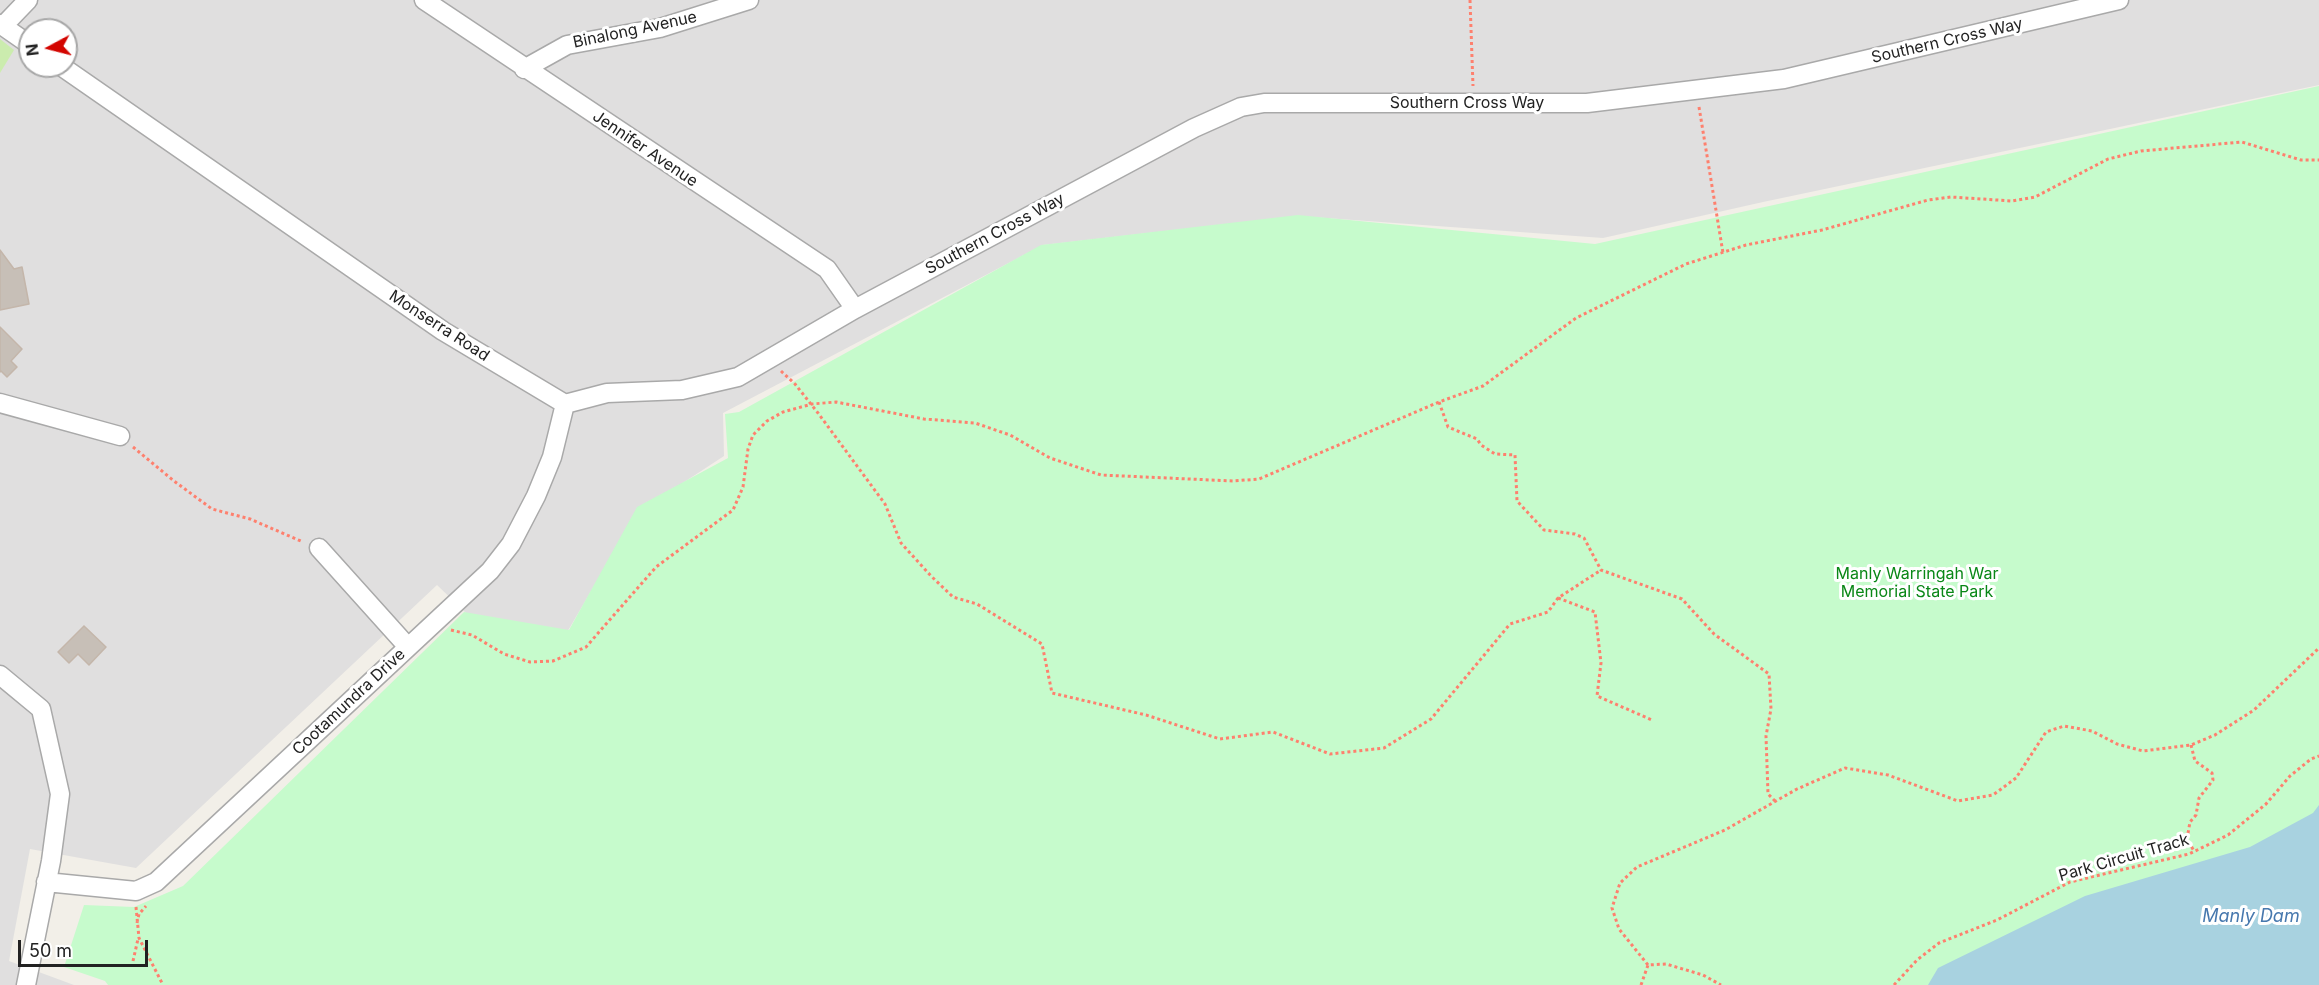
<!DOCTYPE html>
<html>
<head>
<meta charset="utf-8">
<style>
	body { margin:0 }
	#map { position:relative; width:2319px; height:985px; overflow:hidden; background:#f2efe8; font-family:Inter,sans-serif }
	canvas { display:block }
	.north { position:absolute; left:18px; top:18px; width:60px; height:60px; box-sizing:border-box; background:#fff; border:2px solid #a7a7a7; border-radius:50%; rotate:263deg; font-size:16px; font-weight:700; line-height:24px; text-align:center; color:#222 }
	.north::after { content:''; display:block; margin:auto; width:21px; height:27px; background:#d30500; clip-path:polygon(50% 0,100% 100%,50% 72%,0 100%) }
	.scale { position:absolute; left:18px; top:940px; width:130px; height:27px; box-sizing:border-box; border:3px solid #222; border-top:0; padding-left:8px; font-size:18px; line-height:21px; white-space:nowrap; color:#222; -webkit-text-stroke:4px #fff; paint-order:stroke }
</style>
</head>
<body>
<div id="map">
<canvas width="2319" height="985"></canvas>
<div class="north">N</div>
<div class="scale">50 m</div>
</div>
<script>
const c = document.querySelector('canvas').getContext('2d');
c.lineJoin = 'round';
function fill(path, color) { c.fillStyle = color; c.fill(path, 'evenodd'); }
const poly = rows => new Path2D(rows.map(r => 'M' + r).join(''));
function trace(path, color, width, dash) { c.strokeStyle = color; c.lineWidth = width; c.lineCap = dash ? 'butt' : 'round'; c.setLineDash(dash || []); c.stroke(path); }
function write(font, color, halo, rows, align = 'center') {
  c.font = font + ' Inter,sans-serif'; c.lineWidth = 6; c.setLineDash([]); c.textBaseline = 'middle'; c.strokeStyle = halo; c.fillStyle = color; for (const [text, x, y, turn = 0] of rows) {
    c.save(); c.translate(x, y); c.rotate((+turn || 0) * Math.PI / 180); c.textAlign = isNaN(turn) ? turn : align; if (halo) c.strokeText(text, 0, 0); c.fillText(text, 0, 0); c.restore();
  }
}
fill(poly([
	[0,0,2319,0,2319,85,1763,202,1603,238,1298,216,1043,245,723,413,724,456,637,513,566,634,466,613,437,585,136,868,30,849,9,961,74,985,0,985],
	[30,30,66,30,66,66,30,66]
]), '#e0dfdf');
fill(poly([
	[0,39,14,50,0,73]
]), '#cbecae');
fill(poly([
	[2319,86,2319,985,108,985,105,981,64,967,84,905,134,907,183,886,464,612,569,630,637,507,728,458,725,414,739,412,1041,245,1298,215,1595,244]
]), '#c6fbcc');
fill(poly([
	[2319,805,2319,985,1928,985,1938,968,2085,896,2250,847,2313,813]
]), '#a8d2e0');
const building = poly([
	[0,250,14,269,22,267,29,304,0,310,0,250],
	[0,327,22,349,11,361,17,367,7,377,1,371,0,372,0,327],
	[84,626,106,647,89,665,78,654,69,663,58,652,84,626]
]);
fill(building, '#c7bfb7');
trace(building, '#c4b6aa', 1.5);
const minor = poly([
	[424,0,827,269,855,309],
	[0,24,30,45],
	[3,26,28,0],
	[61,66,443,331,565,404,607,393,682,390,738,377,855,309,1194,128,1241,107,1264,103,1587,103,1784,79,2119,0],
	[524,69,567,45,660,28,749,0],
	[0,403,120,436],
	[319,548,408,647],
	[0,675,41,709,60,794,51,861,26,985],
	[46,882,136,891,156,882,490,571,511,544,536,496,552,457,565,404]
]);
trace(minor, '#a9a9a9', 21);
trace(poly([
	[1470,0,1473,86],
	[1699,107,1723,253],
	[781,371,795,384,818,413,885,504,901,543,931,576,953,597,977,604,1042,644,1052,693,1146,715,1220,739,1273,732,1330,754,1384,748,1431,719,1510,624,1548,612,1558,598,1601,570],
	[1439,402,1448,427,1477,439,1481,445,1495,454,1515,455,1517,501,1544,530,1575,534,1584,538,1601,570,1682,599,1714,634,1769,674,1771,709,1766,736,1768,794,1775,801],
	[133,447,174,481,212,509,250,519,303,542],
	[1558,598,1595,612,1601,663,1597,696,1652,720],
	[451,630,472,635,504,654,530,662,553,661,586,647,656,567,733,510,743,487,748,449,753,435,767,421,783,412,812,404,836,402,924,419,975,423,1010,435,1050,458,1101,475,1233,481,1259,479,1439,402,1483,386,1576,318,1686,264,1746,245,1822,230,1928,200,1951,197,2012,201,2035,197,2108,159,2141,151,2242,142,2301,160,2319,160],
	[2191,745,2195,761,2212,773,2213,780,2199,798,2196,815,2190,822,2187,839,2194,851],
	[136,907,139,938,163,985],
	[137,923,139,914,146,906],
	[133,961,138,939],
	[1648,965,1619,929,1612,908,1620,883,1637,867,1725,830,1797,789,1845,768,1888,775,1958,801,1993,795,2016,778,2046,732,2064,726,2092,731,2117,744,2143,751,2191,745,2215,735,2254,710,2319,648],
	[1641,985,1648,965,1666,964,1703,975,1721,985],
	[1894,985,1917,960,1939,943,1997,920,2070,882,2189,854,2228,835,2266,804,2290,776,2311,759,2319,756]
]), '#fe806e', 3, [3, 3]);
trace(minor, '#fff', 18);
write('16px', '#222', '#fff', [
	["Binalong Avenue",635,30,-12],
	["Southern Cross Way",1947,41,-13],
	["Southern Cross Way",1467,103],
	["Jennifer Avenue",645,149,34],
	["Southern Cross Way",995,234,-28],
	["Monserra Road",439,326,33],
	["Cootamundra Drive",349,702,-43],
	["Park Circuit Track",2124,858,-16]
]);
write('16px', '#098716', '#fff', [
	["Manly Warringah War",1917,574],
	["Memorial State Park",1917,592]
]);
write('italic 18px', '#4778ae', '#fff', [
	["Manly Dam",2251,917]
]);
</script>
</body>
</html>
